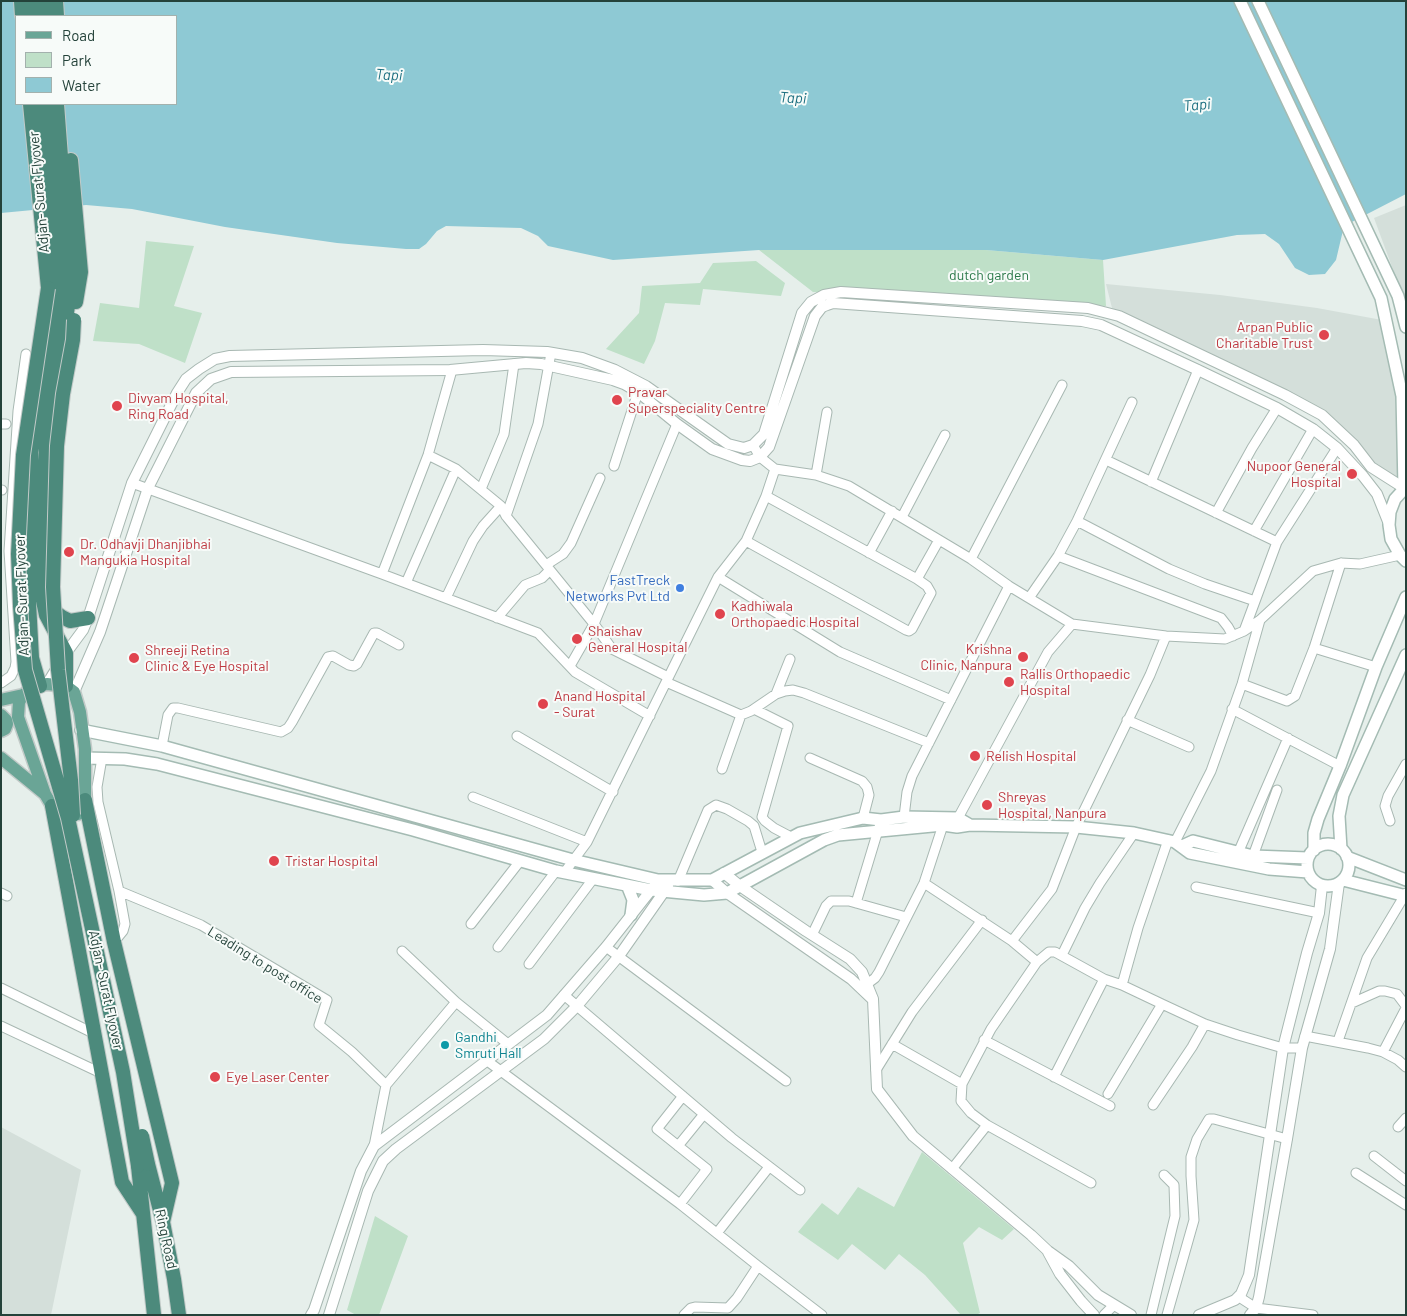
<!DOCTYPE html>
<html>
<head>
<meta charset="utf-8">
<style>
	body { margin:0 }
	#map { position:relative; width:1407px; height:1316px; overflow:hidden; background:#e6efeb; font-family:Barlow,sans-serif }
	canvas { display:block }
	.frame { position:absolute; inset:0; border:2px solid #24423a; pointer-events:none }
	.legend { position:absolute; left:15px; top:15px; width:162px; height:90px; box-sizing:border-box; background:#f7fbf9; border:1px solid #a3b1ad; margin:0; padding:6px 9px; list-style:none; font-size:15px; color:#24423a }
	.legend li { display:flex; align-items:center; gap:10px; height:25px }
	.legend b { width:25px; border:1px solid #a3b1ad }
</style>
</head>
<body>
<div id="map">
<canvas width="1407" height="1316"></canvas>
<div class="frame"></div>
<ul class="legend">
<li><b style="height:6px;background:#6aa596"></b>Road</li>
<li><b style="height:14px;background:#bfe0c8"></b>Park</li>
<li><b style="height:14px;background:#8ec9d4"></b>Water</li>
</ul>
</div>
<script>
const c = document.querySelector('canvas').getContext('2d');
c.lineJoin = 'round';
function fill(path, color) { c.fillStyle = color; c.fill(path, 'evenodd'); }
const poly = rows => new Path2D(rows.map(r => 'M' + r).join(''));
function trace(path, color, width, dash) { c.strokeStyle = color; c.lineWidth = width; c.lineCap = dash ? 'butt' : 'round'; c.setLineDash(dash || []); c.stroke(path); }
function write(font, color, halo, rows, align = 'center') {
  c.font = font + ' Barlow,sans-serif'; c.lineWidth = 4; c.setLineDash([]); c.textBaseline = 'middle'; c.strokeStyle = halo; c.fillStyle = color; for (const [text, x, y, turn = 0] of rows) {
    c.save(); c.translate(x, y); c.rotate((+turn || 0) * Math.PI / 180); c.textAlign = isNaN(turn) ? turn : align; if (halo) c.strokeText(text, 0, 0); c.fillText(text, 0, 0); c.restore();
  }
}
fill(poly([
	[1406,205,1406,309,1402,294,1374,218],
	[1106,284,1220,295,1317,308,1382,320,1399,396,1399,480,1375,464,1357,441,1324,411,1291,393,1112,308],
	[1,1127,81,1170,51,1315,1,1315]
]), '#d4dfda');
fill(poly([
	[146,241,194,246,174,306,202,313,185,363,139,344,93,341,100,303,139,308],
	[759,250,986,250,1103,260,1106,306,813,292],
	[756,261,785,283,781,296,703,289,700,305,665,303,655,341,644,364,606,349,639,313,642,286,700,283,713,263],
	[922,1152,1014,1229,1002,1240,979,1227,963,1243,980,1313,976,1315,961,1315,925,1275,899,1254,885,1270,852,1244,838,1260,798,1232,822,1203,838,1215,858,1187,894,1207],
	[375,1216,408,1236,379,1315,356,1315,347,1310]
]), '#bfe0c8');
fill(poly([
	[1,1,1406,1,1406,194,1344,226,1336,260,1325,274,1309,275,1295,268,1279,244,1265,234,1237,235,1103,260,986,250,759,250,613,260,548,246,538,236,521,228,446,226,437,231,426,244,419,249,406,249,337,243,225,227,132,209,86,205,1,213],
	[16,16,176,16,176,104,16,104]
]), '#8ec9d4');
const minor = poly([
	[1,424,6,424],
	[753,445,760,457,775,469,816,475,849,486,971,559,1009,586,1072,624,1166,636,1225,639,1244,631,1260,620,1313,571,1341,563,1360,564,1400,555],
	[428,455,456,469,501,506,506,516,594,624,612,649,668,677],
	[1106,460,1277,542],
	[614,466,638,392],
	[816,475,827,412],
	[1151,482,1198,370],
	[132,483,382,574,538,633,575,672,650,716],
	[481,489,504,434,514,364],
	[1,490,2,490],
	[1216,513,1252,448,1277,408],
	[506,516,538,424,551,353],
	[902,517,945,435],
	[1077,521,1169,569,1205,584,1255,601],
	[1254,531,1313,429],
	[746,541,906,630,909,631,912,629,931,593,927,586,917,579,766,496],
	[869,553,892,511],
	[1058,556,1221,618,1228,627,1233,636],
	[971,559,1062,385],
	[546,565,563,554,571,543,600,478],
	[382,574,428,455,452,370],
	[718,577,840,652,951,700],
	[917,579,939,540],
	[406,583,456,469],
	[446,598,473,541,483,526,501,506],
	[1029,598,1058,556,1077,521,1132,402],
	[497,618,525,585,542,578,550,570],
	[1244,631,1277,542,1337,448],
	[1314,648,1376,667],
	[570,666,594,624,677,424],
	[666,682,741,715],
	[1,683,11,676,15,668,16,662,9,551,18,411,26,354],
	[1242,684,1287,701,1295,696,1314,648,1341,563],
	[776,694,790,659],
	[754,709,788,726,762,817,765,821,774,828,791,837],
	[1232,709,1340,766],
	[1127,720,1189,747],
	[517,736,613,792],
	[162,746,168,715,173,708,178,708,281,732,288,728,292,722,328,657,333,656,349,665,354,666,357,664,374,633,377,633,399,645],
	[102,758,97,787,98,802,119,891],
	[810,758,862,781,867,787,869,795,863,818],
	[722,769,741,715,751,711,776,694,785,691,793,690,804,693,929,743],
	[473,797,587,842],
	[904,817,907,792,912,776,1009,586],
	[1390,821,1385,806,1388,796,1406,764],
	[1175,842,1211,771,1242,684,1260,620],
	[1238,853,1288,738],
	[1253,856,1277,790],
	[564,873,587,842,718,577,746,541,766,496,775,469],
	[678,881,708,810,716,805,727,809,748,821,754,826,762,852],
	[924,883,1012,941,1037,962],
	[1196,887,1319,913],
	[1,893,7,896],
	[856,903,879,827],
	[471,924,520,861],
	[812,935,826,906,831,901,849,901,906,917],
	[1012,941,1052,889,1076,827,1150,675,1166,636],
	[114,942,123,931,125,924,119,891,201,925,327,1000,319,1025,352,1052,386,1085,374,1146],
	[498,947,556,871],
	[606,947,786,1081],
	[402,951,456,1002,508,1044],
	[1062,955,1085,908,1100,883,1134,833],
	[529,964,593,879],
	[1122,985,1138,928,1168,840],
	[863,987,875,978,879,972,924,883,943,825,958,818,1048,652,1072,624],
	[1,988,95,1034],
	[564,995,732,1138,800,1190],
	[1352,1003,1379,991,1385,991,1397,994,1406,1006],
	[1,1026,103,1074],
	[1305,1036,1368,1048,1383,1052,1398,1060,1406,1067],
	[984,1040,1110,1106],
	[1338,1041,1367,958,1406,893],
	[892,1044,962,1084],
	[1383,1052,1406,1008],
	[486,1060,680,1204,758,1266,822,1315],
	[876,1070,912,1012,982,920],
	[1054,1077,1104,979],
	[386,1085,456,1002],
	[1108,1094,1162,1004,1205,1024,1238,1035,1283,1048,1302,1048],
	[1153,1105,1192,1047,1205,1024],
	[1398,1127,1406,1118],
	[678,1146,704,1114],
	[1374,1156,1406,1181],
	[952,1169,987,1125],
	[1356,1173,1406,1205],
	[1091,1183,987,1125,971,1113,961,1101,962,1084,991,1029,1037,962,1049,952,1055,952,1104,979,1122,985,1162,1004],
	[680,1204,707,1169,657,1129,683,1096],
	[717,1233,769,1167],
	[1239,1297,1256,1308,1313,1315],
	[684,1315,691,1308,695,1307,728,1308,737,1298,758,1266],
	[1104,1315,1114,1305],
	[1151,1315,1175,1216,1174,1185,1164,1175],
	[1167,1315,1194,1220,1191,1176,1191,1157,1197,1139,1209,1119,1214,1119,1287,1139]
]);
const tertiary = poly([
	[47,684,66,653,83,630,88,618,132,483,177,393,186,379,199,369,215,359,230,356,483,350,547,352,582,358,615,370,646,386,728,444,744,448,753,445,764,434,802,313,811,302,824,295,841,292,1088,308,1119,316,1285,395,1322,415,1354,445,1371,467,1404,488],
	[74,692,100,632,148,488,196,393,211,379,231,372,450,370,526,363,541,364,613,380,624,384,638,392,677,424,712,449,742,460,750,461,760,457,769,447,815,316,822,307,827,305,833,303,1082,321,1101,325,1198,370,1277,408,1313,429,1337,448,1363,476,1377,494,1389,524],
	[724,873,740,886,806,931,850,959,862,972,873,999,877,1089,913,1136,1031,1235,1048,1251,1069,1266,1098,1295,1131,1315],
	[712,880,727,893,851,979,872,999],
	[1048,1252,1060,1274,1081,1301,1094,1315],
	[311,1315,314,1310,361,1171,374,1146,547,1015,606,947,655,885],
	[329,1315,368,1191,383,1161,396,1149,544,1039,577,1006,619,956,668,886],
	[1199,1315,1235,1300,1241,1294,1249,1275,1283,1048,1307,953,1319,913,1322,886],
	[1250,1315,1256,1308,1259,1297,1287,1139,1302,1048,1330,949,1339,883]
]);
const secondary = poly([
	[1240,1,1381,298,1402,396,1404,488],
	[1258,1,1398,296,1406,327],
	[1406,487,1395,499,1390,512,1389,525,1391,539,1400,555,1406,561],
	[81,730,162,746,573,860,658,880,712,880,800,833,863,818,881,820,904,817,958,818,970,825],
	[85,758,125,759,157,764,413,830,556,871,651,890,704,895,727,893,824,840,838,835,943,825,957,827,970,825,1076,827,1134,833,1175,842,1190,853,1269,869,1308,872],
	'1307 865a21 21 0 1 1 42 0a21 21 0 1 1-42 0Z',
	[1182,846,1193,841,1253,856,1308,858],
	[1341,849,1339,816,1343,795,1406,655],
	[1314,850,1314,833,1318,819,1340,766,1376,667,1406,597],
	[1347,857,1406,880],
	[1343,880,1406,896],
	[627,885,633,900,631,915]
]);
const primary = poly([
	[47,684,66,686,74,692,80,712,85,749,85,800,78,814,59,813,52,806,45,794,18,717,19,702,23,695,35,687,47,684],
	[1,700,23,695],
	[1,715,6,720,7,724,5,729,1,731],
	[1,758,45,794]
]);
const trunk = poly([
	[21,1,22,16],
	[34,1,35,16],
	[46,1,47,16],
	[56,1,57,16],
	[30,104,48,288],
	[57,104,71,288,46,439,41,574,42,596,46,615,66,653,66,686],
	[71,160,81,272,76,302],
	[48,607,62,617,70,621,88,618],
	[40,686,32,658,28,584,32,493,31,452,58,286,43,104],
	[85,800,114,942,172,1183,163,1222],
	[52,806,122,1182,143,1214],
	[148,1164,163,1222,174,1279,179,1315],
	[138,1166,154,1315]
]);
trace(minor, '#a8b8b2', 11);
trace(tertiary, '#a8b8b2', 12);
trace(secondary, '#a4bbb3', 14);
trace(primary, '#c2cac8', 15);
trace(trunk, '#c2cac8', 16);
trace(minor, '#fff', 9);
trace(tertiary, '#fff', 10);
trace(secondary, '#fff', 11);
trace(primary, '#6aa596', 12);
trace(trunk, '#4c8a7c', 14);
const trunkBridge = poly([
	[48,288,23,455,18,554,20,606,25,670,68,818,123,1072,138,1166],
	[73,815,71,780,58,670,53,587,57,446,63,394,73,340,74,320],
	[142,1136,148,1164]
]);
trace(trunkBridge, '#c2cac8', 16, []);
trace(trunkBridge, '#4c8a7c', 14);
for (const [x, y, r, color] of [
	[1324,335,6,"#e0444e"],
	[617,400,6,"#e0444e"],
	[117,406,6,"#e0444e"],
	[1352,474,6,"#e0444e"],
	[69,552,6,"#e0444e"],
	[680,588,5,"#3f7fe0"],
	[720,614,6,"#e0444e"],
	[577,639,6,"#e0444e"],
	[1023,657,6,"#e0444e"],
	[134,658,6,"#e0444e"],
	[1009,682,6,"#e0444e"],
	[543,704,6,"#e0444e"],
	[975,756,6,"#e0444e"],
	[987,805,6,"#e0444e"],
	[274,861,6,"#e0444e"],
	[445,1045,5,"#0f9aa8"],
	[215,1077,6,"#e0444e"]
]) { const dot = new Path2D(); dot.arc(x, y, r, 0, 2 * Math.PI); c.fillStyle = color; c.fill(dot); trace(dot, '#f7fbf9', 2); }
write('14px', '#24423a', '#f7fbf9', [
	["Adjan- Surat Flyover",39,192,-95],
	["Adjan- Surat Flyover",22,595,-92],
	["Leading to post office",265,965,32],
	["Adjan- Surat Flyover",106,990,78],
	["Ring Road",166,1239,78]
]);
write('14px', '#2d7a4b', '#f7fbf9', [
	["dutch garden",989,275]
]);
write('14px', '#be3a42', '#f7fbf9', [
	["Arpan Public",1313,327,"right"],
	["Charitable Trust",1313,343,"right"],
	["Pravar",628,392],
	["Superspeciality Centre",628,408],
	["Divyam Hospital,",128,398],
	["Ring Road",128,414],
	["Nupoor General",1341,466,"right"],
	["Hospital",1341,482,"right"],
	["Dr. Odhavji Dhanjibhai",80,544],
	["Mangukia Hospital",80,560],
	["Kadhiwala",731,606],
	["Orthopaedic Hospital",731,622],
	["Shaishav",588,631],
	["General Hospital",588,647],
	["Krishna",1012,649,"right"],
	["Clinic, Nanpura",1012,665,"right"],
	["Shreeji Retina",145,650],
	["Clinic & Eye Hospital",145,666],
	["Rallis Orthopaedic",1020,674],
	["Hospital",1020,690],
	["Anand Hospital",554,696],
	["- Surat",554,712],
	["Relish Hospital",986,756],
	["Shreyas",998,797],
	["Hospital, Nanpura",998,813],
	["Tristar Hospital",285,861],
	["Eye Laser Center",226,1077]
], 'left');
write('14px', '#366cbe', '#f7fbf9', [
	["FastTreck",670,580],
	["Networks Pvt Ltd",670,596]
], 'right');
write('14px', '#0d838f', '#f7fbf9', [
	["Gandhi",455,1037],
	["Smruti Hall",455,1053]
], 'left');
write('italic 15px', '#1c6f80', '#f7fbf9', [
	["Tapi",389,75,3],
	["Tapi",793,98,3],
	["Tapi",1197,105,-4]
]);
</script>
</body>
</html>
